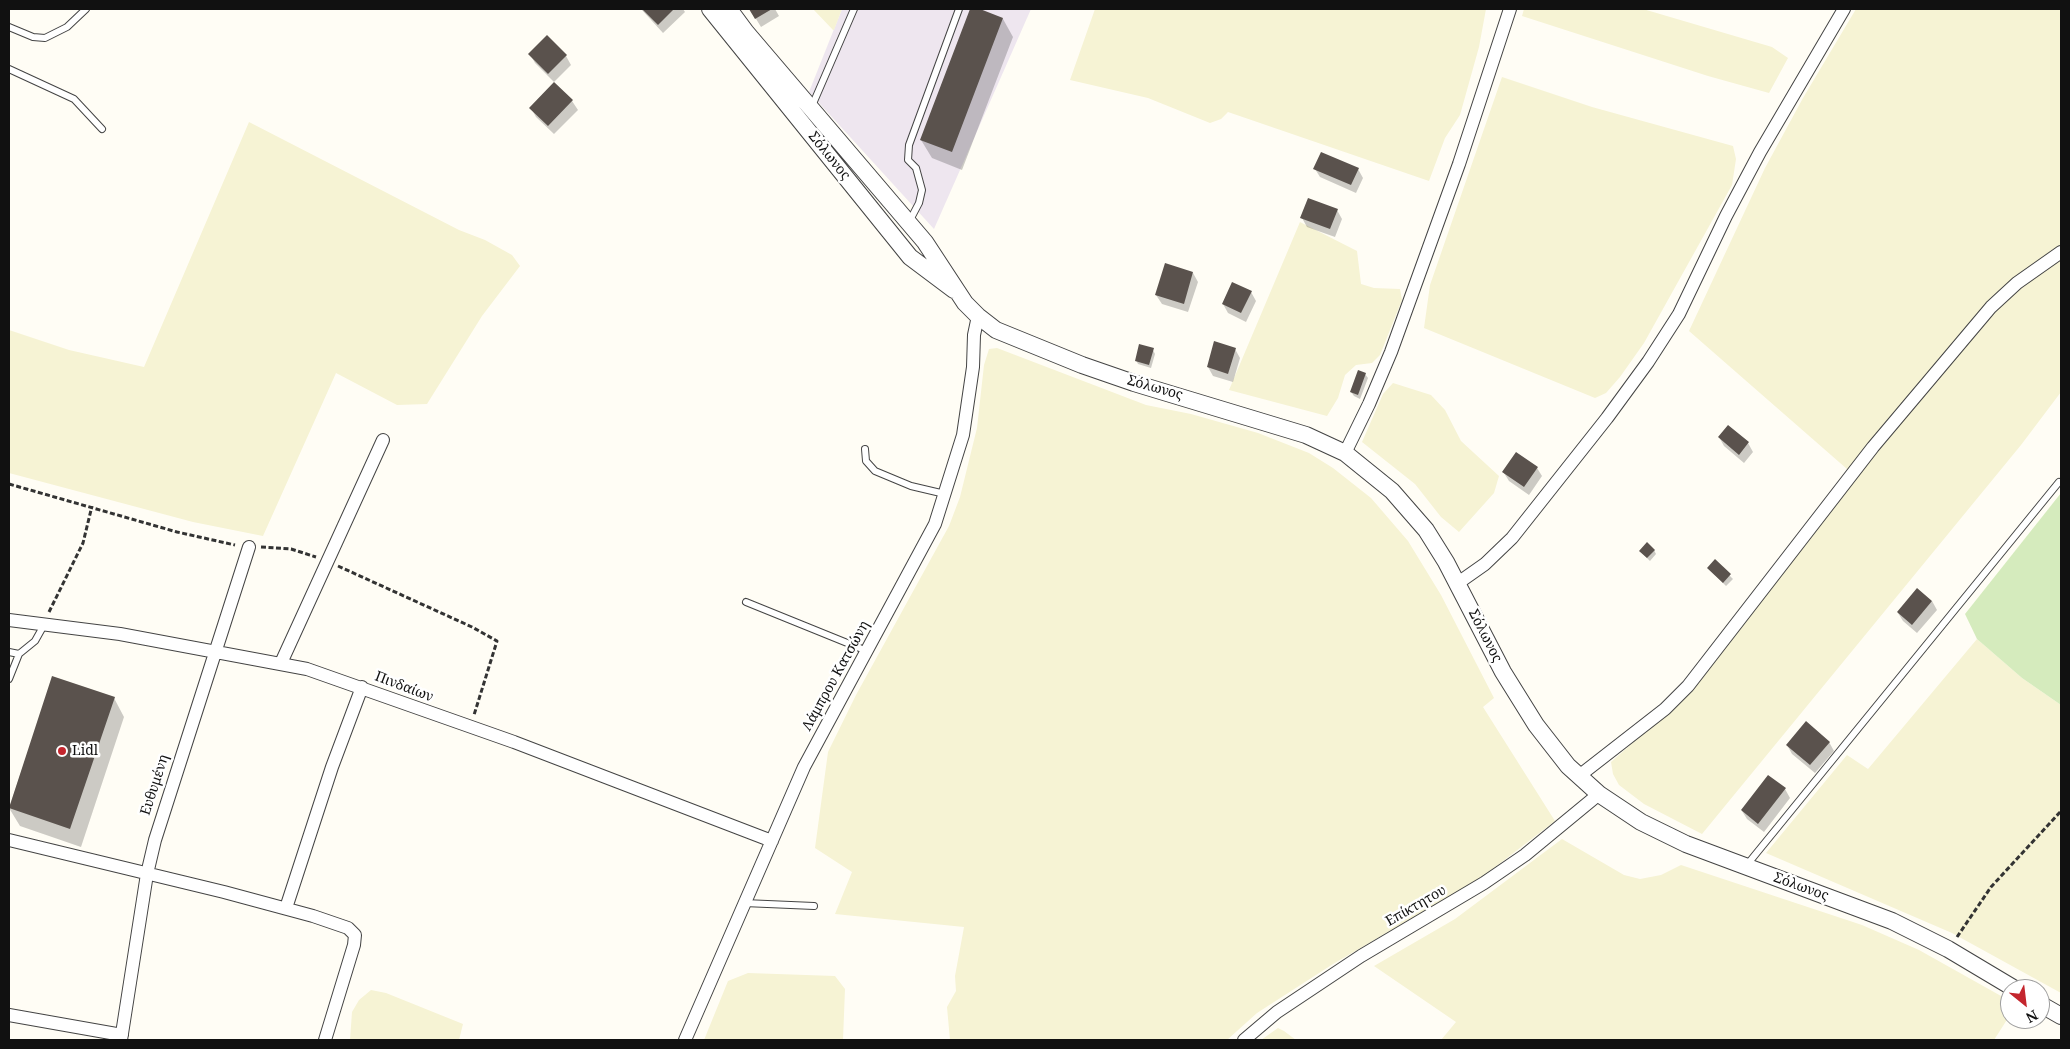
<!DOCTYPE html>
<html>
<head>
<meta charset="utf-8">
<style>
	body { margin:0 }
	#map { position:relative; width:2070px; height:1049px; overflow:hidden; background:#fffdf5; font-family:"Noto Serif",serif }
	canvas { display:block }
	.frame { position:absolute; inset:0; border:10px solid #111; pointer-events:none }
	.north { position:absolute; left:2000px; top:979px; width:50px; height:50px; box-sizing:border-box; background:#fff; border:1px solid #a0a0a0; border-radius:50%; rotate:151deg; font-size:14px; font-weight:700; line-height:20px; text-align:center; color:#111 }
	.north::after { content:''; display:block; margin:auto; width:18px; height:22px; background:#c4262e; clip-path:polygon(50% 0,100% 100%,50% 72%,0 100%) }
</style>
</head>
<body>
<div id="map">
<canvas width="2070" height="1049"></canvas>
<div class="frame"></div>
<div class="north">N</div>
</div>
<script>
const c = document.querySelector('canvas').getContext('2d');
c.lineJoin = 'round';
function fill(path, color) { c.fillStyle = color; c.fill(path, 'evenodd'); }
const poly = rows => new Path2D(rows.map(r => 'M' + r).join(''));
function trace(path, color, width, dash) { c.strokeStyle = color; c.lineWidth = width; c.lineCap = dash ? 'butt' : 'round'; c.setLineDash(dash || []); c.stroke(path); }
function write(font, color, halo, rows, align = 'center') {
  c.font = font + ' "Noto Serif",serif'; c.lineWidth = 5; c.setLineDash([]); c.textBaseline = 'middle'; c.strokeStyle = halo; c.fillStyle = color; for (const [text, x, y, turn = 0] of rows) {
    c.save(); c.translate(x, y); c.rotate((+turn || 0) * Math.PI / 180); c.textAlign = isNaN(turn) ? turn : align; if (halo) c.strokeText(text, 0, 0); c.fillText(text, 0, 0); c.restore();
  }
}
fill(poly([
	[842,9,1031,9,934,229,809,92]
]), '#eee6ef');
fill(poly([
	[813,9,842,9,834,30,833,30],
	[1095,9,1486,9,1479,47,1460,115,1445,138,1429,181,1228,112,1221,119,1210,123,1148,98,1070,80],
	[1524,9,1643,9,1772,47,1788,58,1769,93,1708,76,1522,16],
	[1856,9,2061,9,2061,392,2021,445,1702,834,1644,804,1619,785,1613,774,1611,762,1681,700,1855,476,1689,331,1765,168,1803,98],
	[1502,77,1592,107,1733,146,1736,159,1732,185,1644,343,1620,377,1606,393,1595,398,1424,328,1430,285],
	[249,122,459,230,485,240,512,255,520,266,482,316,427,404,397,405,336,373,263,536,193,522,9,473,9,330,69,350,144,367],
	[1300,222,1357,251,1361,284,1374,288,1400,289,1402,300,1380,355,1372,363,1356,365,1345,375,1338,398,1327,416,1229,390],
	[997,348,1146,405,1191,414,1258,433,1309,453,1333,468,1371,498,1408,541,1441,595,1494,698,1483,707,1555,821,1481,878,1333,964,1257,1013,1227,1040,950,1040,947,1007,956,991,955,976,964,927,835,914,852,872,815,848,828,752,856,695,949,526,960,497,977,428,984,365,989,349],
	[1393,383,1431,395,1445,410,1461,441,1499,476,1494,493,1459,532,1441,517,1415,484,1362,442,1383,394],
	[1977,639,2022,678,2061,705,2061,993,1952,933,1766,853,1847,755,1868,769],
	[1562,839,1624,875,1640,879,1661,875,1681,865,1862,925,1919,950,2010,1001,2010,1015,1994,1040,1441,1040,1456,1022,1374,966,1455,919],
	[748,973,835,976,845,989,843,1040,704,1040,728,981],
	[371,990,386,993,463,1024,459,1040,350,1040,352,1012,359,1000],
	[1278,1028,1284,1031,1296,1040,1261,1040]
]), '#f6f3d4');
fill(poly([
	[2061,493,2061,705,2022,678,1977,639,1965,614]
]), '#d5ebbd');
fill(poly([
	[641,9,683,9,685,12,663,33],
	[750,9,775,9,779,16,761,27],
	[972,9,1003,19,1013,37,962,170,932,158,921,140],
	[530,54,566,56,571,65,554,82,535,63],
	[554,83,572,101,578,110,554,134,536,117,531,108],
	[1315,169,1358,169,1363,178,1356,193,1320,177],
	[1337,210,1342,219,1335,237,1307,227,1302,218],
	[1193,273,1198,282,1188,312,1162,304,1156,295],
	[1251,292,1256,301,1246,322,1228,313,1223,304],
	[1235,349,1240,358,1233,382,1213,376,1208,367],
	[1153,350,1155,354,1151,368,1138,364,1136,360],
	[1365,374,1368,378,1360,399,1354,396,1351,392],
	[1728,427,1748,443,1753,452,1744,463,1724,446,1719,437],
	[1537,468,1542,476,1529,495,1509,481,1504,473],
	[1654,550,1656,554,1650,561,1640,551],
	[1715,561,1733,579,1726,586,1708,568],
	[1932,601,1937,610,1917,633,1903,621,1898,613],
	[53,678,114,698,124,717,81,847,20,826,9,808],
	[1829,742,1834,751,1815,773,1792,754,1787,745],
	[1785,789,1790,798,1764,832,1747,819,1742,811]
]), '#0003');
fill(poly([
	[642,9,674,9,658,25],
	[749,9,772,9,755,19],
	[970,9,980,9,1003,18,952,152,920,140],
	[547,35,567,55,548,74,528,54],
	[554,82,573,100,548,126,529,108],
	[1321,152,1359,168,1351,185,1313,169],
	[1308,198,1338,209,1330,229,1300,218],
	[1165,263,1193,272,1184,304,1155,295],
	[1232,282,1252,291,1241,313,1222,304],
	[1214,341,1236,348,1228,374,1207,367],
	[1139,344,1154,348,1149,365,1135,361],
	[1358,370,1366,373,1358,395,1350,392],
	[1728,425,1749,442,1739,455,1718,437],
	[1516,452,1538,467,1524,487,1502,472],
	[1647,542,1655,550,1647,558,1639,551],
	[1715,559,1731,574,1723,583,1707,568],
	[1917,588,1932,601,1912,625,1897,612],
	[52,676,115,697,70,829,9,808],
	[1806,721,1830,742,1810,765,1786,745],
	[1768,775,1786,788,1758,824,1741,810]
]), '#5a524d');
const service = poly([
	[9,27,33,37,45,38,67,27,86,9],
	[9,69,74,99,102,129],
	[812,106,854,9],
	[909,222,919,203,922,190,916,168,908,160,909,145,959,9],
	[865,449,866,461,875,471,911,486,945,494],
	[746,602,867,651],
	[9,652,19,654],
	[9,679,19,654,35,641,44,625],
	[1746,866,2059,482],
	[744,903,814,906]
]);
const minor = poly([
	[1345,453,1369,404,1391,352,1459,164,1510,9],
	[1458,583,1485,564,1512,538,1607,418,1648,362,1679,314,1726,216,1760,152,1844,9],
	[9,620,120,634,307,669,514,742,772,841],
	[281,663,383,440],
	[1579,776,1665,709,1688,686,1873,447,1991,307,2017,283,2061,252],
	[9,840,224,892,313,916,348,928,355,935,354,945,325,1040],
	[286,908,332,767,362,687],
	[9,1015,122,1035],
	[121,1040,147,874,155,840,249,547],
	[685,1040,804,767,935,524,963,435,973,367,974,335,978,316],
	[1244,1040,1277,1012,1361,956,1484,883,1525,855,1599,794]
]);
const tertiary = poly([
	[710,9,910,257,954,290],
	[729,9,746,32,925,242,965,303,978,316,996,330,1082,365,1134,383,1306,435,1345,453,1392,491,1426,530,1446,562,1503,672,1536,725,1568,766,1599,794,1641,822,1686,844,1892,921,1948,949,2015,989],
	[2040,1004,2061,1016]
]);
trace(service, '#444', 8);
trace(minor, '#444', 14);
trace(tertiary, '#444', 18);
trace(poly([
	[9,484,177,532,235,545],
	[261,547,291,549,316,557],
	[338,566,472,627,497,641,474,715],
	[49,612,83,543,92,506],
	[1957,937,1991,887,2061,811]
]), '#333', 3, [5, 2.5]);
trace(service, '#fff', 6);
trace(minor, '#fff', 12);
trace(tertiary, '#fff', 16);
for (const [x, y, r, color] of [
	[62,751,5,"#c4262e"]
]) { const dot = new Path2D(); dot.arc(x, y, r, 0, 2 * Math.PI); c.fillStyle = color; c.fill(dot); trace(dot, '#fff', 2); }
write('14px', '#111', '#fff', [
	["Σόλωνος",829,156,51],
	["Σόλωνος",1155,388,16],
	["Σόλωνος",1485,636,63],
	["Λάμπρου Κατσώνη",836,676,-61],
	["Πινδαίων",404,687,21],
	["Ευθυμένη",155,785,-72],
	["Σόλωνος",1801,887,20],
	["Επίκτητου",1416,906,-30]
]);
write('14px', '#111', '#fff', [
	["Lidl",72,751]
], 'left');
</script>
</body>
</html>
